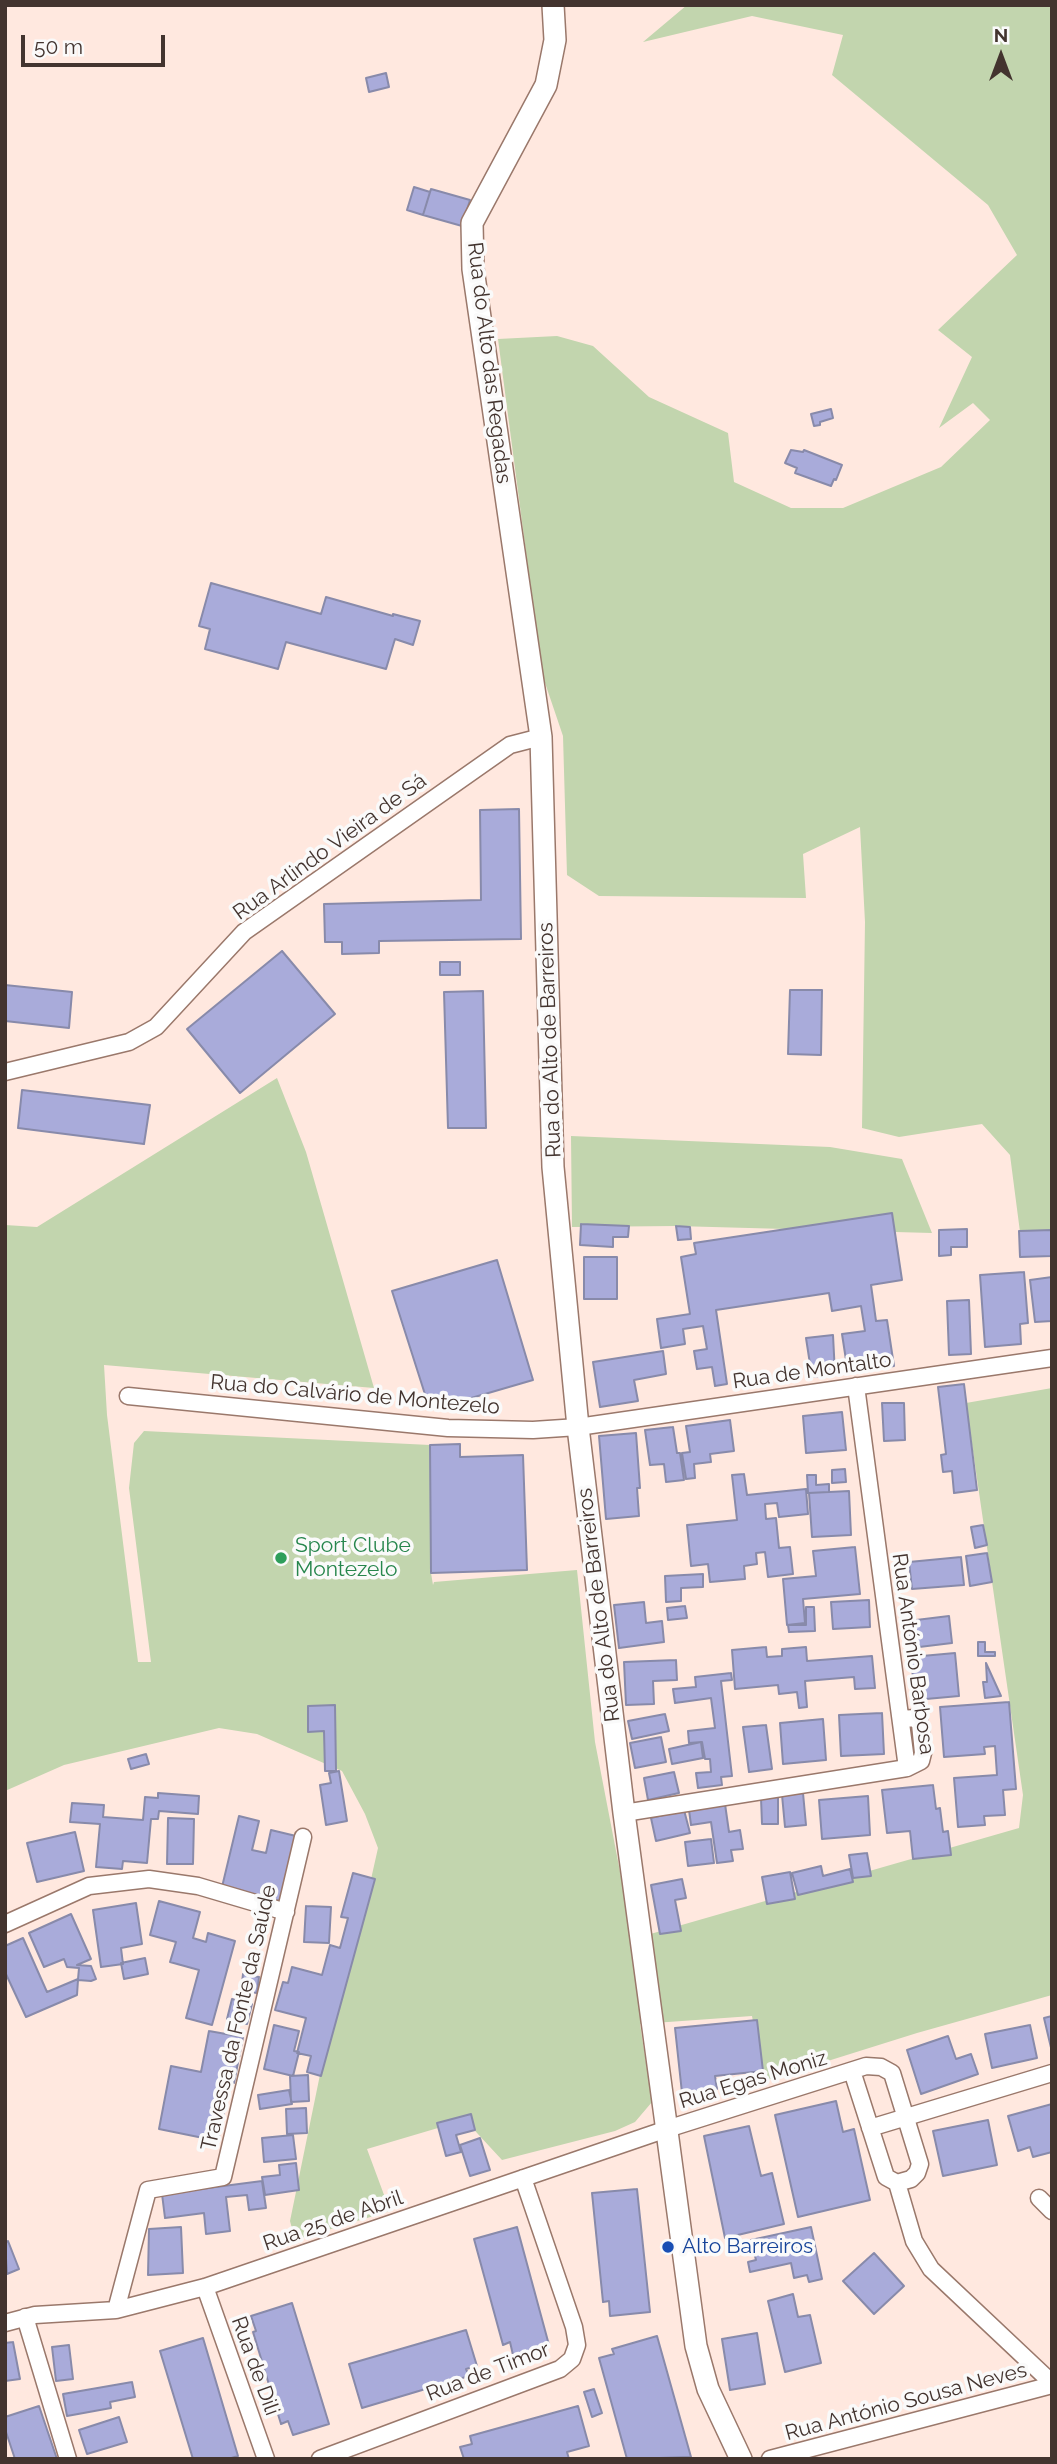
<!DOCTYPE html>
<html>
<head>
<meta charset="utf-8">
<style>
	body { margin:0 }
	#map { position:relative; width:1057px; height:2464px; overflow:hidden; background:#ffe8df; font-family:Raleway,sans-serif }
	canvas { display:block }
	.frame { position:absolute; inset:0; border:7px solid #43342f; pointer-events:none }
	.north { position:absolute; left:966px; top:21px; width:70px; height:70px; -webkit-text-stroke:5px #fafafa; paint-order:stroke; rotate:0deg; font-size:19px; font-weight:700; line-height:28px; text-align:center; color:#43342f }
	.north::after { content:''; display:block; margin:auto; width:24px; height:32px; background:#43342f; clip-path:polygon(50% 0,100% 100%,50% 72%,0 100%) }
	.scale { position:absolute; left:21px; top:35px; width:144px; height:32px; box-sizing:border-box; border:4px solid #43342f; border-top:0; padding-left:9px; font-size:21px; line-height:24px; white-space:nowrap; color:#43342f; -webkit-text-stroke:5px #fafafa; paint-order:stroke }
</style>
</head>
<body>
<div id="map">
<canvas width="1057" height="2464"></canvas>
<div class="frame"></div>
<div class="north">N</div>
<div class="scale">50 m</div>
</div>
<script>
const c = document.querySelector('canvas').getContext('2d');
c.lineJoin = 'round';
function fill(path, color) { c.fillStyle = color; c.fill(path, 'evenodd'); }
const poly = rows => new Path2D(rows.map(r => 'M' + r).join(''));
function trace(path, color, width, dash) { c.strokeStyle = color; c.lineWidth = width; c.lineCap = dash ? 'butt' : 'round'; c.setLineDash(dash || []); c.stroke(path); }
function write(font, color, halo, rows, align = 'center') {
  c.font = font + ' Raleway,sans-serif'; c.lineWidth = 7; c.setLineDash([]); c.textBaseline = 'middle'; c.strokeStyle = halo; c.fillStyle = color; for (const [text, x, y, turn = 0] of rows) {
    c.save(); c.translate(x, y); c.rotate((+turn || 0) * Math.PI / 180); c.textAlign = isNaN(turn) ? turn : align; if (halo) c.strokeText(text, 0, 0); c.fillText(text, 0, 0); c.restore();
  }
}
fill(poly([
	[687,5,1052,5,1052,1231,1020,1232,1010,1155,982,1124,899,1137,862,1128,865,922,860,827,803,854,806,898,599,896,567,875,563,736,542,674,498,339,557,336,593,346,649,397,728,433,734,482,791,508,843,508,941,467,990,420,973,403,939,428,972,357,938,330,1017,255,988,205,832,75,843,35,752,16,643,42],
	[277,1078,306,1152,374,1388,104,1365,107,1415,138,1662,151,1662,129,1488,134,1443,144,1431,430,1445,431,1573,433,1585,434,1582,577,1570,595,1742,633,1939,1019,1828,1023,1795,966,1403,1052,1388,1052,1995,917,2033,764,2081,752,2016,640,2024,652,2102,635,2122,615,2131,502,2160,465,2120,367,2149,390,2211,295,2240,290,2221,331,2021,367,1897,378,1848,365,1814,342,1771,257,1734,219,1728,64,1765,5,1791,5,1225,37,1227],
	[571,1136,830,1147,902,1159,932,1233,676,1226,572,1227]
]), '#c2d5ae');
const building = poly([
	[386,73,389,87,369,92,366,78,386,73],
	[414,187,430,192,423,215,407,210,414,187],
	[431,189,470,200,462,226,423,215,431,189],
	[831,409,833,418,820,422,820,425,814,426,811,414,831,409],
	[791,450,803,452,804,450,842,465,836,480,834,479,831,486,795,473,797,468,785,463,791,450],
	[211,583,321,614,326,597,393,616,393,614,420,621,413,645,395,639,386,669,286,642,278,669,205,649,210,629,199,626,211,583],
	[519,809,521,939,379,941,379,953,342,954,342,942,325,942,324,904,481,900,480,810,519,809],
	[282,951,335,1014,240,1093,187,1029,282,951],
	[440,962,460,962,460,975,440,975,440,962],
	[5,985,72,992,69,1028,5,1021,5,985],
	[790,990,822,990,821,1055,788,1054,790,990],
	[483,991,486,1128,448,1128,444,992,483,991],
	[22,1090,150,1105,144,1144,18,1128,22,1090],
	[892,1213,902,1280,871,1285,876,1321,887,1320,894,1366,848,1373,842,1334,865,1331,861,1306,832,1311,829,1293,716,1310,727,1384,715,1386,712,1367,697,1369,694,1351,707,1349,703,1326,683,1329,685,1344,661,1348,657,1319,690,1314,681,1257,696,1254,694,1243,892,1213],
	[581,1224,629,1226,628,1237,613,1237,613,1247,580,1245,581,1224],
	[676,1226,690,1227,691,1239,678,1240,676,1226],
	[967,1229,967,1247,951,1247,951,1255,939,1256,939,1230,967,1229],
	[1052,1230,1052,1256,1020,1257,1019,1231,1052,1230],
	[584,1257,617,1257,617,1299,584,1299,584,1257],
	[497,1260,533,1380,430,1410,392,1291,497,1260],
	[1024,1272,1028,1323,1020,1324,1021,1344,985,1347,980,1275,1024,1272],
	[1052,1277,1052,1321,1035,1322,1030,1280,1052,1277],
	[969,1300,971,1354,949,1355,947,1301,969,1300],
	[833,1335,835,1374,812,1377,806,1338,833,1335],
	[663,1351,666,1374,634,1380,638,1401,600,1407,593,1362,663,1351],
	[964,1384,977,1490,954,1493,952,1471,943,1472,941,1455,946,1454,938,1387,964,1384],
	[882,1403,904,1403,905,1440,884,1441,882,1403],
	[842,1412,846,1450,806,1453,803,1416,842,1412],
	[730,1420,734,1451,710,1454,711,1462,694,1464,695,1478,686,1479,682,1453,690,1452,686,1426,730,1420],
	[673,1427,677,1453,680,1453,684,1480,666,1482,664,1464,650,1465,645,1430,673,1427],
	[636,1433,640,1488,637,1488,639,1516,606,1519,599,1436,636,1433],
	[460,1444,460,1457,523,1455,527,1570,431,1573,430,1445,460,1444],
	[845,1469,846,1482,832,1483,832,1470,845,1469],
	[744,1474,747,1495,806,1489,808,1514,779,1517,777,1503,765,1504,766,1519,776,1518,779,1548,790,1547,793,1574,768,1577,765,1552,756,1553,757,1564,744,1566,745,1579,710,1582,708,1564,691,1566,687,1525,737,1520,732,1475,744,1474],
	[807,1475,816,1475,816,1485,829,1484,829,1492,808,1493,807,1475],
	[849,1491,851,1535,812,1537,809,1493,849,1491],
	[983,1525,987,1545,975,1548,971,1527,983,1525],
	[855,1547,860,1594,803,1599,805,1623,787,1625,783,1579,816,1576,813,1551,855,1547],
	[987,1553,992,1582,970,1586,966,1556,987,1553],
	[961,1557,964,1585,912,1589,909,1562,961,1557],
	[703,1574,703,1587,681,1588,681,1601,666,1602,665,1576,703,1574],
	[869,1600,870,1627,833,1629,831,1602,869,1600],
	[644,1602,646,1623,662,1621,664,1642,619,1648,614,1605,644,1602],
	[685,1606,687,1618,668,1620,667,1608,685,1606],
	[806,1607,814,1607,815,1631,789,1632,788,1625,806,1625,806,1607],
	[949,1616,952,1643,911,1648,908,1621,949,1616],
	[978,1642,985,1642,985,1652,995,1652,995,1656,978,1656,978,1642],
	[766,1647,767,1657,782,1656,782,1649,806,1647,807,1661,872,1656,875,1688,855,1689,854,1677,805,1681,807,1707,799,1708,797,1692,779,1694,778,1685,735,1689,732,1650,766,1647],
	[955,1653,959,1696,915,1700,911,1657,955,1653],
	[676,1660,677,1680,653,1681,654,1704,626,1705,624,1662,676,1660],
	[986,1663,1001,1696,985,1698,983,1682,987,1682,986,1663],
	[731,1673,732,1680,721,1681,732,1776,721,1777,722,1785,698,1788,696,1773,711,1772,710,1759,705,1759,702,1742,689,1743,688,1731,715,1728,711,1698,675,1703,673,1689,696,1687,695,1677,731,1673],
	[1009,1702,1016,1789,1003,1790,1005,1815,984,1816,985,1825,958,1827,954,1778,997,1775,995,1746,984,1747,985,1754,944,1757,940,1707,1009,1702],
	[335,1705,336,1771,325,1771,324,1731,308,1732,308,1706,335,1705],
	[882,1713,884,1754,841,1756,839,1715,882,1713],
	[665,1714,669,1731,632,1739,628,1721,665,1714],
	[823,1719,826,1760,783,1764,780,1723,823,1719],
	[766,1725,772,1769,749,1772,743,1727,766,1725],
	[661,1737,666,1762,635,1768,630,1743,661,1737],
	[701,1742,703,1758,672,1764,669,1749,701,1742],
	[146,1754,149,1764,131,1769,128,1759,146,1754],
	[339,1771,347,1821,326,1825,320,1785,331,1783,329,1773,339,1771],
	[674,1772,679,1793,648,1800,644,1778,674,1772],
	[933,1785,936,1809,940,1808,943,1832,948,1831,951,1855,913,1859,910,1831,887,1833,882,1790,933,1785],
	[158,1793,199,1796,198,1814,159,1811,158,1819,151,1819,147,1863,123,1861,122,1869,96,1867,100,1824,70,1822,72,1803,104,1805,103,1817,143,1820,145,1797,158,1798,158,1793],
	[803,1793,806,1825,785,1827,782,1795,803,1793],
	[868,1796,870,1835,822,1839,819,1800,868,1796],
	[778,1797,778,1824,762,1824,761,1798,778,1797],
	[725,1804,729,1832,740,1830,743,1849,731,1850,733,1861,717,1863,711,1822,691,1825,689,1810,725,1804],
	[684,1810,690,1833,656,1841,651,1818,684,1810],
	[239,1816,259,1821,252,1850,266,1853,271,1830,296,1836,280,1901,222,1887,239,1816],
	[168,1818,194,1819,193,1864,167,1864,168,1818],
	[75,1832,84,1871,37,1882,27,1843,75,1832],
	[711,1839,714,1863,688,1866,685,1842,711,1839],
	[867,1853,871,1876,853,1878,849,1855,867,1853],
	[821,1866,823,1876,850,1869,853,1882,798,1895,792,1873,821,1866],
	[790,1872,795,1899,767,1904,762,1877,790,1872],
	[353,1873,375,1879,321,2076,307,2072,311,2056,297,2053,306,2018,275,2010,283,1982,288,1983,292,1967,322,1975,330,1945,340,1948,348,1918,341,1917,353,1873],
	[682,1879,686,1898,675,1900,681,1931,660,1934,651,1885,682,1879],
	[159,1901,200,1912,193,1938,206,1942,208,1933,235,1941,212,2025,186,2018,199,1970,170,1962,176,1942,150,1935,159,1901],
	[136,1903,142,1944,121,1948,123,1964,101,1967,93,1910,136,1903],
	[306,1906,331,1907,329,1943,304,1942,306,1906],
	[71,1914,91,1959,77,1965,91,1966,96,1979,91,1981,78,1980,77,1995,26,2017,5,1972,5,1946,23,1938,47,1992,78,1979,79,1968,67,1967,64,1959,44,1967,29,1933,71,1914],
	[145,1958,148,1974,124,1979,121,1963,145,1958],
	[243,1974,259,1977,257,1993,241,1991,243,1974],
	[232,1999,252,2004,247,2024,227,2019,232,1999],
	[1052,2016,1052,2052,1044,2018,1052,2016],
	[757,2020,763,2071,715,2076,717,2089,682,2093,675,2028,757,2020],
	[274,2025,299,2031,294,2051,299,2052,293,2076,264,2069,274,2025],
	[1030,2025,1037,2058,992,2068,985,2034,1030,2025],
	[209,2031,243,2037,234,2083,230,2082,218,2141,159,2129,171,2066,201,2072,209,2031],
	[948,2036,956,2059,971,2054,978,2074,921,2094,907,2050,948,2036],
	[308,2075,309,2101,291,2102,290,2076,308,2075],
	[289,2090,292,2104,260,2109,258,2095,289,2090],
	[836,2101,843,2132,854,2129,870,2200,798,2217,775,2115,836,2101],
	[1052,2104,1052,2152,1033,2157,1030,2147,1018,2151,1008,2116,1052,2104],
	[306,2108,307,2133,287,2134,286,2109,306,2108],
	[471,2114,475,2130,456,2135,461,2152,446,2156,437,2123,471,2114],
	[988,2120,997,2165,943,2176,933,2131,988,2120],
	[749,2126,761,2176,772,2173,784,2224,725,2238,704,2136,749,2126],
	[293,2135,296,2159,264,2162,262,2138,293,2135],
	[480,2138,490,2170,470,2176,460,2145,480,2138],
	[296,2163,299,2190,265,2195,262,2177,280,2175,279,2165,296,2163],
	[262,2181,266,2208,249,2210,247,2195,226,2197,230,2231,206,2234,204,2213,165,2218,162,2194,262,2181],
	[637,2189,650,2312,610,2316,609,2301,603,2302,592,2193,637,2189],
	[181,2227,183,2273,148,2275,149,2229,181,2227],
	[517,2227,549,2345,513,2355,510,2342,503,2345,474,2239,517,2227],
	[811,2227,822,2279,809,2282,807,2275,794,2278,791,2263,750,2272,748,2262,756,2260,751,2240,811,2227],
	[8,2241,19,2269,7,2274,5,2243,8,2241],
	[874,2253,904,2286,874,2314,843,2281,874,2253],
	[793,2294,798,2317,810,2315,821,2363,785,2372,768,2301,793,2294],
	[292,2303,329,2424,293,2435,288,2421,281,2424,253,2332,256,2331,251,2316,292,2303],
	[466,2330,477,2366,466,2369,469,2376,362,2408,349,2364,466,2330],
	[757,2333,765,2384,730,2390,722,2339,757,2333],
	[657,2336,691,2457,627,2459,599,2358,614,2354,612,2349,657,2336],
	[203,2338,238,2456,228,2459,193,2459,160,2351,203,2338],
	[13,2342,20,2379,5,2381,5,2343,13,2342],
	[69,2345,73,2379,56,2381,52,2347,69,2345],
	[132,2382,135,2397,110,2402,111,2408,67,2416,63,2394,132,2382],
	[594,2389,602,2413,592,2417,584,2392,594,2389],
	[39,2406,57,2459,15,2459,5,2429,5,2417,39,2406],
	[578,2406,589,2446,567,2452,569,2459,464,2459,460,2447,472,2444,470,2436,578,2406],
	[119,2417,127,2442,87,2454,79,2430,119,2417]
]);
fill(building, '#a9abda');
trace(building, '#888aaa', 2);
const minor = poly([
	[5,1072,129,1042,156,1027,244,932,510,745,541,737],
	[128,1396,448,1428,533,1430,578,1427,1052,1358],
	[901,1719,915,1718,920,1724,923,1753,921,1761,907,1768],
	[624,1813,907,1768,856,1386],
	[5,1924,89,1886,149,1879,198,1886,286,1912],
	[870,2128,1052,2073],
	[897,2183,914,2241,931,2269,1052,2383],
	[1039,2198,1052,2211],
	[205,2287,266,2459],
	[116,2310,148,2190,223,2177,303,1837],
	[25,2317,68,2459],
	[5,2323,35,2315,116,2310,205,2287,667,2129,866,2066,881,2067,892,2073,920,2164,917,2173,911,2179,897,2183,886,2177,852,2071],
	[320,2459,560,2369,572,2359,577,2345,574,2327,523,2178],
	[770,2459,1052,2385]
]);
const tertiary = poly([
	[553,5,555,40,546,85,472,223,473,269,541,737,553,1167,578,1427,624,1813,696,2346,708,2389,741,2459]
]);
trace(minor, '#9a786b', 19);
trace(tertiary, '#9a786b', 24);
trace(minor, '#fff', 16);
trace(tertiary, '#fff', 21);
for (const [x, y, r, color] of [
	[281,1558,7,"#2e9e5b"],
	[668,2247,7,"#1a4fb4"]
]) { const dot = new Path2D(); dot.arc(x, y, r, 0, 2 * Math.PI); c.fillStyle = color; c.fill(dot); trace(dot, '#fafafa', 2.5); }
write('21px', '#43342f', '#fafafa', [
	["Rua do Alto das Regadas",489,363,83],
	["Rua Arlindo Vieira de Sá",330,847,-36],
	["Rua do Alto de Barreiros",550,1040,-92],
	["Rua de Montalto",812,1371,-8],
	["Rua do Calvário de Montezelo",355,1395,5],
	["Rua do Alto de Barreiros",599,1605,-97],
	["Rua António Barbosa",913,1654,82],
	["Travessa da Fonte da Saúde",239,2018,-77],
	["Rua Egas Moniz",753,2080,-17],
	["Rua 25 de Abril",333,2221,-19],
	["Rua de Dili",255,2366,70],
	["Rua de Timor",488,2372,-21],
	["Rua António Sousa Neves",906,2402,-15]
]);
write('21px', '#27864d', '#fafafa', [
	["Sport Clube",295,1546],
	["Montezelo",295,1570]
], 'left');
write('21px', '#164399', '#fafafa', [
	["Alto Barreiros",682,2247]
], 'left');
</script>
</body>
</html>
